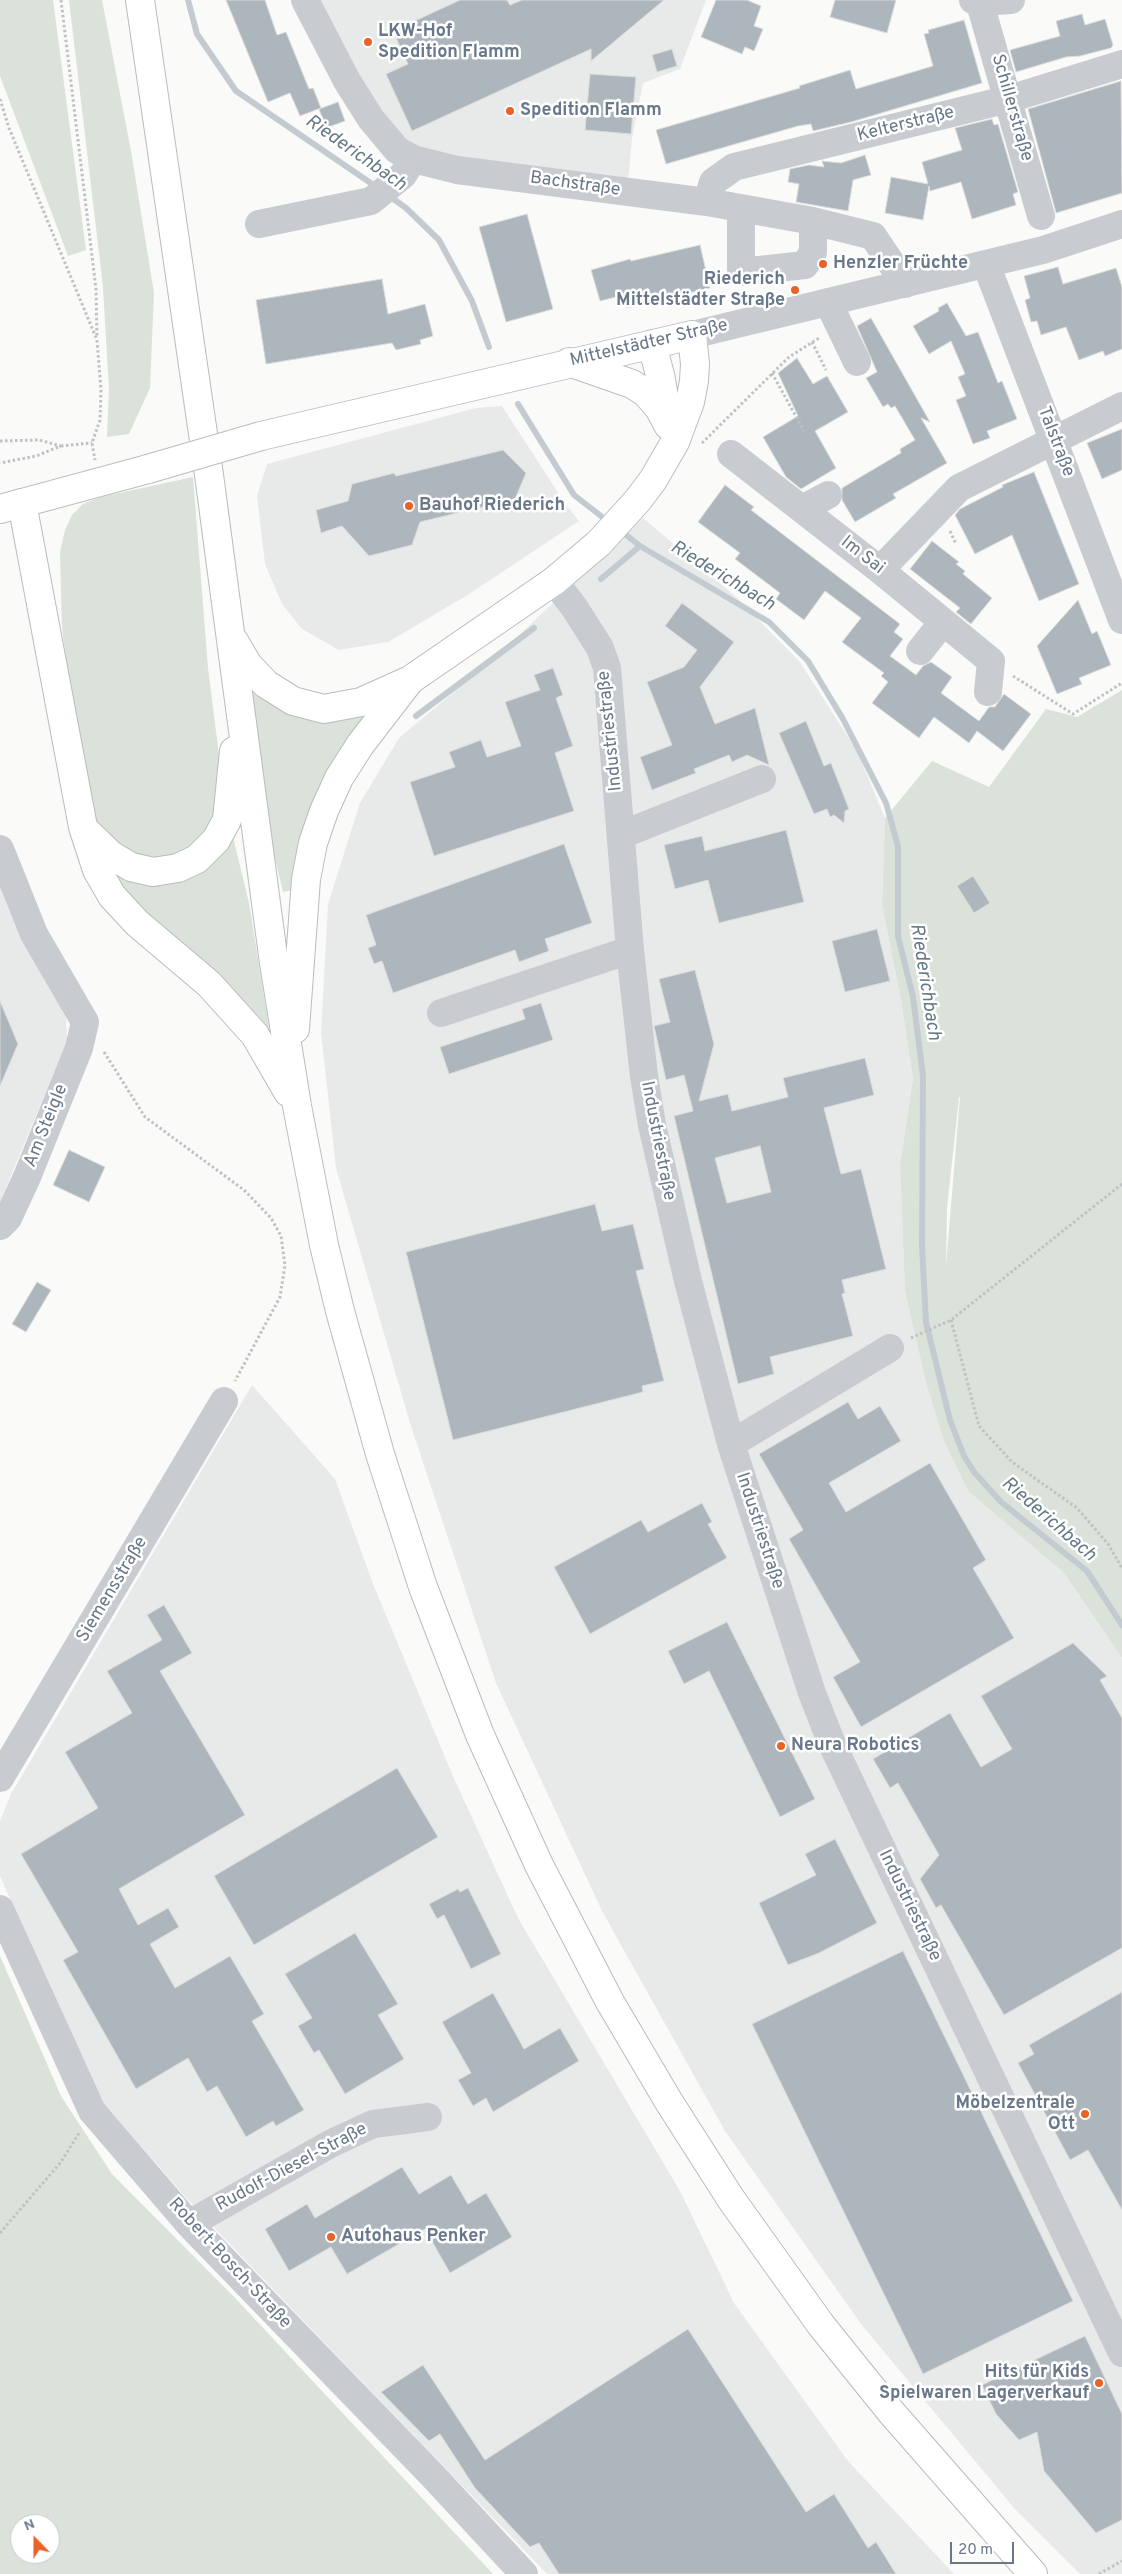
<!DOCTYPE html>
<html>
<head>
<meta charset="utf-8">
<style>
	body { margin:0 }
	#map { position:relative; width:1122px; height:2574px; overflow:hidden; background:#fafaf8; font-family:Overpass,sans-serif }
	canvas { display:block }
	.north { position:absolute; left:10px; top:2514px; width:50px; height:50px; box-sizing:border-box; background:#fff; border:1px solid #c3c9d0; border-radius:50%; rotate:338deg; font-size:14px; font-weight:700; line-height:20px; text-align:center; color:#68788a }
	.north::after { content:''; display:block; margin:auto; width:18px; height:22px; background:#e96228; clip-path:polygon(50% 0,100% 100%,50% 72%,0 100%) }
	.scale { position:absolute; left:950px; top:2542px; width:64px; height:22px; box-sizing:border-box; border:2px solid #68788a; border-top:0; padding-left:6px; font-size:15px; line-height:18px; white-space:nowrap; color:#68788a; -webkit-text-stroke:4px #fff; paint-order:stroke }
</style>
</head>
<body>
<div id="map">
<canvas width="1122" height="2574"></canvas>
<div class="north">N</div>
<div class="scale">20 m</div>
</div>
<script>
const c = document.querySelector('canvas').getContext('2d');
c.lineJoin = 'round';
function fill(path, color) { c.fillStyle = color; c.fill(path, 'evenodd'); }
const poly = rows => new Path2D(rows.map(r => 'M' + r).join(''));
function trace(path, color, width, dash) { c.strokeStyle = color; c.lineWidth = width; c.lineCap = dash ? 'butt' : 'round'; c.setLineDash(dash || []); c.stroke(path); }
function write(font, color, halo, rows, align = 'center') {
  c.font = font + ' Overpass,sans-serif'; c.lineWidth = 5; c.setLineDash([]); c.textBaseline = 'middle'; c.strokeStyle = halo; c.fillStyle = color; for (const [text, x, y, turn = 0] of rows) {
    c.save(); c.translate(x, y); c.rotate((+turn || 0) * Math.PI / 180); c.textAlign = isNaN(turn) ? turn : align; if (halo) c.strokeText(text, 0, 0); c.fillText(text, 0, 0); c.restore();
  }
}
fill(poly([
	[318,0,706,0,680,69,643,83,632,138,628,182,442,157,402,140,362,82],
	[502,406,566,505,579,521,466,596,388,642,339,650,302,629,282,604,265,564,257,496,267,464,476,408],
	[643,518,735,596,800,662,857,751,885,818,882,904,901,1000,913,1079,900,1164,905,1292,926,1383,944,1441,968,1491,1064,1573,1122,1658,1122,2574,1080,2574,1014,2508,861,2324,725,2131,602,1911,496,1683,410,1423,336,1168,321,1032,328,904,360,803,399,738,499,654],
	[0,877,37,960,66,1018,67,1041,0,1202],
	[252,1385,335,1479,373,1584,452,1774,518,1918,680,2191,734,2303,848,2461,954,2574,547,2574,197,2210,105,2105,76,2047,0,1876,0,1821,11,1794]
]), '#e8e9e9');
fill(poly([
	[0,0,53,0,86,250,68,256,0,76],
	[69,0,102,0,131,151,154,293,150,388,129,434,107,437,109,389,103,287],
	[193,477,208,668,221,771,214,817,207,831,184,853,153,861,128,855,100,828,92,812,70,693,62,627,60,552,65,530,72,515,83,504,101,497],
	[252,683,368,711,293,890,283,892,269,833,249,691],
	[1122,690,1122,1658,1064,1573,968,1491,944,1441,926,1383,905,1292,900,1164,913,1079,901,1000,882,904,885,818,932,761,989,787,1046,709,1077,717],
	[959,1097,960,1097,946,1266,947,1208],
	[231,836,233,837,249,903,269,1028,264,1029,130,901,112,871,123,875],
	[0,1956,61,2096,112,2174,236,2299,493,2574,0,2574],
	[20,2524,50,2524,50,2554,20,2554]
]), '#dbe2d9');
trace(poly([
	[188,0,197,34,236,91,378,188],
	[388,195,406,208,439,240,472,301,489,347],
	[518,404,574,495,610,523],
	[620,530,640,546,769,622,808,661,843,719,886,803,898,846,898,936,913,997,923,1076,922,1246,926,1322,950,1420,964,1456,974,1472,1001,1502,1087,1571,1122,1625],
	[601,579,640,546],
	[416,716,534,628]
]), '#c3cbd1', 6);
const building = poly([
	[226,0,265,0,277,35,286,32,309,89,313,88,321,108,300,116,290,93,268,102,226,0],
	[460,0,507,0,510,5,522,0,664,0,591,61,591,49,412,131,386,74,408,64,393,31,460,0],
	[716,0,747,0,761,6,754,26,763,29,754,51,745,47,742,54,701,37,716,0],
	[835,0,896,0,887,33,830,17,835,0],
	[1082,14,1085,25,1105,19,1113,45,1111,48,1080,56,1066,57,1016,72,1010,50,1060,36,1056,21,1082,14],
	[964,20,982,83,851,122,813,131,811,124,798,126,666,164,656,130,800,88,799,86,850,70,856,89,933,66,924,34,929,33,928,30,964,20],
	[672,49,677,66,657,72,652,55,672,49],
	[590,74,636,77,631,134,585,130,590,74],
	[1121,81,1122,193,1056,213,1028,109,1121,81],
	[338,102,345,121,326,128,319,109,338,102],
	[992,119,994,125,998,124,1018,192,1013,194,1016,205,972,219,961,182,930,191,929,186,923,220,885,213,891,177,928,184,922,162,962,150,955,128,992,119],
	[865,155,871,175,853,180,848,211,796,202,799,184,788,182,790,169,809,165,824,167,822,161,841,163,865,155],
	[527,214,553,309,506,322,479,227,527,214],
	[700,245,710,288,627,308,624,295,600,301,591,270,630,259,631,261,700,245],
	[1058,267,1063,284,1116,268,1122,287,1122,349,1105,356,1103,351,1079,360,1066,327,1041,335,1037,321,1031,322,1025,300,1030,298,1024,276,1058,267],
	[382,279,388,314,425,304,433,336,420,340,421,344,396,350,392,343,266,364,256,300,382,279],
	[947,303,966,336,978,332,998,383,1002,381,1017,419,987,431,990,438,973,444,956,400,966,396,958,377,965,374,951,341,929,354,913,326,939,311,938,308,947,303],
	[871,318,930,422,921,418,947,463,893,494,896,498,855,522,842,500,842,488,901,453,900,449,915,440,895,406,891,408,888,404,883,407,866,378,877,372,857,326,871,318],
	[797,358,813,384,827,376,848,412,815,431,836,468,801,489,786,477,763,437,798,416,778,373,797,358],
	[1122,429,1122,470,1102,479,1087,443,1122,429],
	[503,450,526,473,515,499,420,522,412,545,369,556,342,526,321,533,316,510,348,501,352,484,394,473,396,476,503,450],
	[1034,472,1079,584,1039,601,1012,535,975,554,955,515,960,509,1003,487,1002,485,1034,472],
	[725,485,754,507,751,510,900,624,894,632,903,639,890,656,916,675,923,666,931,662,952,677,941,693,979,721,989,707,995,707,1004,694,1031,714,1003,751,977,731,969,743,934,717,919,738,872,703,888,682,881,676,884,673,842,642,861,618,825,591,804,620,776,599,780,593,735,559,740,553,698,522,725,485],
	[932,541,959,562,956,564,965,571,963,574,992,598,971,624,956,612,960,608,910,569,932,541],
	[1078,600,1092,634,1097,631,1111,665,1079,678,1082,684,1057,694,1037,646,1078,600],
	[682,603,734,642,700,687,715,724,755,708,769,765,747,755,732,762,729,755,694,769,696,773,652,790,640,757,672,745,647,682,684,667,697,650,665,626,682,603],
	[553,668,563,695,556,698,573,746,555,753,574,811,434,856,410,782,455,767,449,752,481,740,487,757,521,746,505,702,540,690,534,675,553,668],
	[806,721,824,766,831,763,849,809,845,811,844,823,834,815,830,817,827,809,814,814,779,733,806,721],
	[786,830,804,902,719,923,708,880,675,889,664,845,702,836,705,851,786,830],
	[564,844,592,923,545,939,549,951,519,962,515,950,393,993,382,961,374,964,368,948,376,945,366,915,564,844],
	[973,876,990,903,974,913,957,886,973,876],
	[877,929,890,981,845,992,832,941,877,929],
	[695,970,714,1044,699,1101,728,1094,732,1111,788,1097,783,1078,865,1058,874,1095,824,1108,841,1174,861,1169,886,1269,842,1280,845,1293,842,1294,853,1336,770,1357,774,1374,738,1384,674,1116,693,1111,684,1075,666,1080,654,1026,670,1022,659,979,695,970],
	[760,1146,771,1192,727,1203,715,1158,760,1146],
	[0,1001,18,1044,0,1086,0,1001],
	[541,1003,553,1040,449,1074,440,1047,525,1019,522,1009,541,1003],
	[69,1150,105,1167,89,1202,53,1185,69,1150],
	[595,1204,602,1231,633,1224,644,1269,636,1271,664,1381,642,1386,643,1392,453,1440,406,1252,595,1204],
	[37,1282,51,1290,26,1332,12,1324,37,1282],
	[848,1402,858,1419,880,1406,901,1441,829,1483,846,1512,930,1463,986,1560,973,1568,1014,1638,861,1727,833,1677,860,1662,789,1539,803,1530,759,1454,848,1402],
	[702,1503,712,1522,708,1524,727,1558,590,1634,554,1567,641,1520,648,1532,702,1503],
	[164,1605,192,1653,160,1671,245,1815,119,1889,138,1925,168,1908,179,1927,150,1944,175,1988,230,1956,264,2014,252,2021,304,2110,276,2126,273,2121,246,2137,217,2086,207,2092,188,2058,136,2089,63,1960,78,1952,21,1854,98,1808,65,1752,132,1713,107,1671,162,1640,147,1615,164,1605],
	[727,1622,815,1799,780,1817,709,1671,684,1684,668,1651,727,1622],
	[1073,1643,1107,1676,1100,1680,1122,1718,1122,1948,1004,2015,941,1905,936,1908,920,1879,939,1855,898,1783,890,1788,873,1759,950,1713,981,1767,1012,1749,981,1696,1073,1643],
	[397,1768,438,1837,254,1945,214,1876,397,1768],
	[835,1839,877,1923,819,1953,788,1965,759,1903,816,1875,805,1854,835,1839],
	[468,1888,501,1954,471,1969,444,1915,437,1919,429,1904,458,1889,460,1892,468,1888],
	[355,1933,398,2004,378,2015,404,2059,345,2094,319,2050,314,2053,298,2026,312,2018,285,1974,355,1933],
	[903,1951,1073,2301,923,2374,752,2024,903,1951],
	[1122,1992,1122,2210,1088,2150,1070,2160,1018,2063,1034,2054,1029,2045,1122,1992],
	[493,1993,524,2049,560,2028,579,2061,493,2112,486,2098,473,2106,458,2080,471,2073,442,2022,493,1993],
	[402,2167,419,2194,451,2175,468,2204,486,2193,512,2237,450,2273,425,2229,347,2274,331,2247,289,2271,265,2229,307,2204,315,2218,402,2167],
	[688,2329,806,2512,834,2494,868,2548,876,2542,896,2574,559,2574,539,2543,530,2547,475,2488,440,2434,429,2441,381,2392,423,2365,485,2460,688,2329],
	[1085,2336,1122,2414,1122,2520,1096,2533,1044,2471,1037,2432,1019,2440,996,2414,982,2385,1085,2336]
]);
fill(building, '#aeb6bd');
trace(building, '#dcdcda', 1);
const major = poly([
	[652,344,661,379,667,418],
	[569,362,632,384,646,393,659,408,668,425],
	[261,436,692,335,695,364,694,381,690,402,675,442,653,480,638,500,599,543,554,581],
	[0,509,148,469]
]);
const highway = poly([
	[140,0,209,475,274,963,297,1106,324,1245,340,1311,380,1454,423,1587,480,1735,539,1865,610,2002,669,2102,731,2199,821,2325,891,2412,1033,2574],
	[22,503,83,827,97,870,112,896,137,923,209,984,255,1035,288,1092],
	[234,641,248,665,266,684,293,701,324,709,361,702,410,680,554,581],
	[85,830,111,855,131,867,153,872,178,868,197,859,216,840,227,820,234,751],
	[295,1029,306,879,313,843,324,811,339,778,360,745,410,680]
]);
trace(major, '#b9bdc2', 30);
trace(highway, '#b8bcc0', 30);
trace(poly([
	[61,0,96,289,97,337],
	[0,99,9,128,97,340,101,390,100,420,92,443,95,460],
	[812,342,826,370],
	[772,373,804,431],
	[0,441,39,440,61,446,36,456,0,463],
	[702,443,789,357,819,338],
	[61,446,92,443],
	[950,531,956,544],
	[1013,676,1073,714,1122,683],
	[104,1052,145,1117,244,1190,271,1218,281,1236,285,1265,280,1297,235,1381],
	[951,1320,979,1426,1012,1462,1077,1508,1108,1544,1122,1568],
	[911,1338,951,1320,1122,1184],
	[0,2233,61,2162,79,2133],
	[1099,2574,1122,2561]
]), '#bfc2c5', 3, [2.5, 2.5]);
trace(poly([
	[305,0,347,81,371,119,397,150,413,159,457,170,707,202,813,221,873,236,905,284],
	[973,0,981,2,1011,0],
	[979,0,1041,216],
	[707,202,713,182,734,167,1009,99,1122,64],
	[741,209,741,272,805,265,813,252,813,221],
	[259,224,371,201,403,175,413,159],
	[986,264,1122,620],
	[828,302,857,362],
	[692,335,1043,250,1122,224],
	[731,454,880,570,991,661,988,692],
	[802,509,828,495],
	[880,570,959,488,1122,406],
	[554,581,574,607,600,648,607,668,630,950,644,1076,652,1125,688,1281,731,1444,812,1693,832,1744,1122,2353],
	[920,651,943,622],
	[621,835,762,779],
	[0,849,34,934,85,1022,79,1048,27,1177,8,1218,0,1226],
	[441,1013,630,950],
	[731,1444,890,1348],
	[0,1778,224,1401],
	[0,1909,92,2111,189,2224,432,2475,524,2574],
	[189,2224,330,2144,373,2124,428,2117]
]), '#c8cbcf', 28);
trace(major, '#fff', 28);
trace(highway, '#fff', 28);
const majorBridge = poly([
	[148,469,261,436]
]);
trace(majorBridge, '#b9bdc2', 30, []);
trace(majorBridge, '#fff', 28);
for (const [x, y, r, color] of [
	[368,42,5,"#e96228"],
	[510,111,5,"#e96228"],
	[823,264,5,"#e96228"],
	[795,290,5,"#e96228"],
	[409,506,5,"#e96228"],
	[781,1746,5,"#e96228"],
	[1085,2114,5,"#e96228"],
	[331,2237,5,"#e96228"],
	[1099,2383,5,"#e96228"]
]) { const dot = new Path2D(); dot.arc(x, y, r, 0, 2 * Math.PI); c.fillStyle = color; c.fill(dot); trace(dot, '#fff', 2); }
write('bold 18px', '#68788a', '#fff', [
	["LKW-Hof",378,32],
	["Spedition Flamm",378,53],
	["Spedition Flamm",520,111],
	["Henzler Früchte",833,264],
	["Riederich",785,280,"right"],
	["Mittelstädter Straße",785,301,"right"],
	["Bauhof Riederich",419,506],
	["Neura Robotics",791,1746],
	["Möbelzentrale",1075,2104,"right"],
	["Ott",1075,2125,"right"],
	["Autohaus Penker",341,2237],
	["Hits für Kids",1089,2373,"right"],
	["Spielwaren Lagerverkauf",1089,2394,"right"]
], 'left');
write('18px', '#68788a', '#fff', [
	["Schillerstraße",1011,108,74],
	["Kelterstraße",906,125,-14],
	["Bachstraße",575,185,8],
	["Mittelstädter Straße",649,344,-13],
	["Talstraße",1055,442,69],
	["Im Sai",862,556,38],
	["Industriestraße",611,731,-96],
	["Am Steigle",47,1126,-68],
	["Industriestraße",657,1141,79],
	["Industriestraße",759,1531,72],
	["Siemensstraße",113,1590,-59],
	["Industriestraße",909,1906,64],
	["Rudolf-Diesel-Straße",292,2168,-28],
	["Robert-Bosch-Straße",229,2264,47]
]);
write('italic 19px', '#647984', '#fff', [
	["Riederichbach",355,154,35],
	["Riederichbach",722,577,31],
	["Riederichbach",924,982,81],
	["Riederichbach",1048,1520,41]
]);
</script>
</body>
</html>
